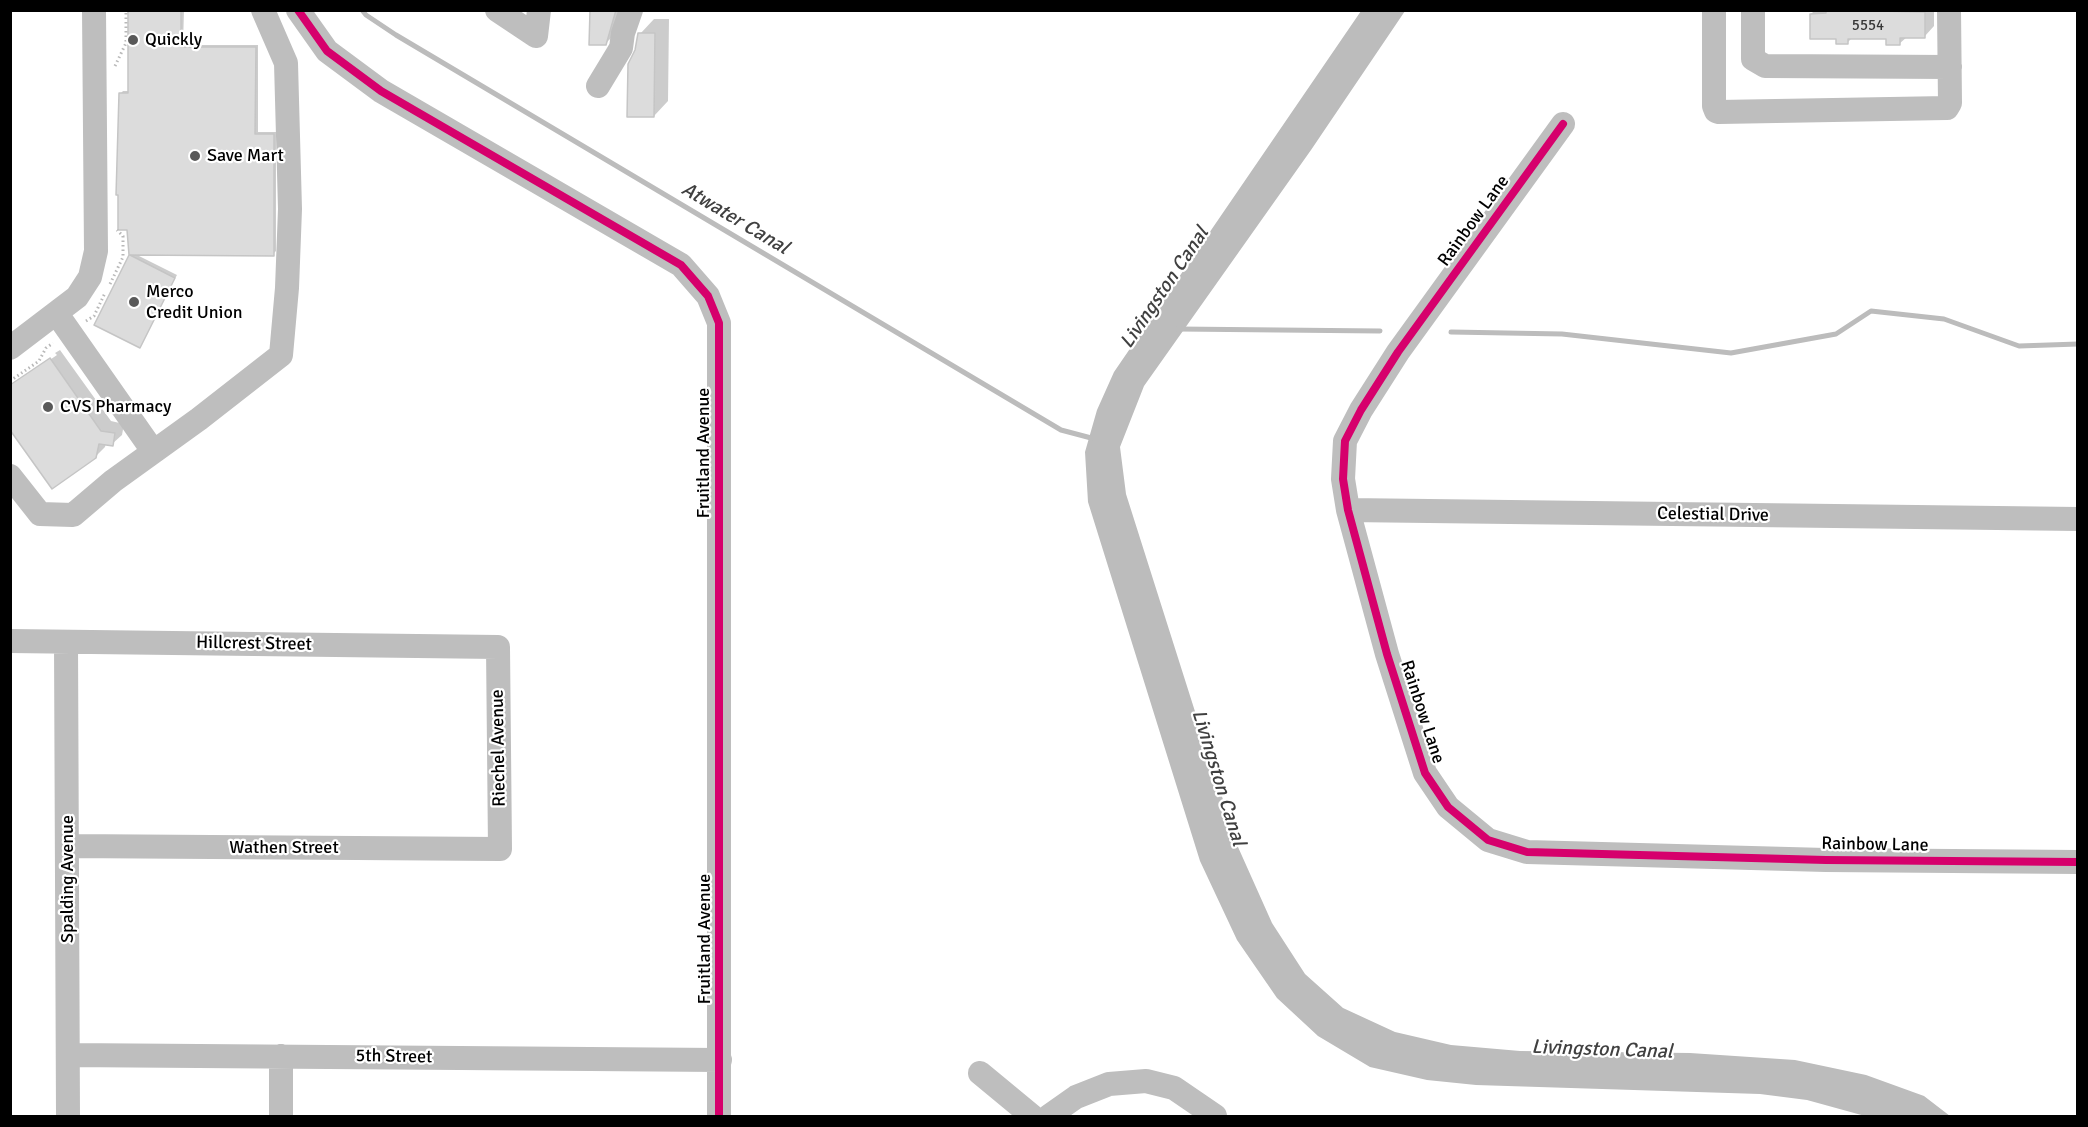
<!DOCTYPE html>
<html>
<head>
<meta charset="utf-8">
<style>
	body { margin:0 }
	#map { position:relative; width:2088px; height:1127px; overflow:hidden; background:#fff; font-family:Signika,sans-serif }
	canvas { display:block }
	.frame { position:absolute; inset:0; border:12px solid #000; pointer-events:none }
</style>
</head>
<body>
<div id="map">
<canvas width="2088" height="1127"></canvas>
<div class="frame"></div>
</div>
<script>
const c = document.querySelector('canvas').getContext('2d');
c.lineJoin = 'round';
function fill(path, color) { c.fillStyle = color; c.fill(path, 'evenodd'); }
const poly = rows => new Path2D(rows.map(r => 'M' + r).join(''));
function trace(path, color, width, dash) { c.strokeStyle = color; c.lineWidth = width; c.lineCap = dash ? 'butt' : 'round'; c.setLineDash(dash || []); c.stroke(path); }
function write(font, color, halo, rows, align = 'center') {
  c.font = font + ' Signika,sans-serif'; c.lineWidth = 4.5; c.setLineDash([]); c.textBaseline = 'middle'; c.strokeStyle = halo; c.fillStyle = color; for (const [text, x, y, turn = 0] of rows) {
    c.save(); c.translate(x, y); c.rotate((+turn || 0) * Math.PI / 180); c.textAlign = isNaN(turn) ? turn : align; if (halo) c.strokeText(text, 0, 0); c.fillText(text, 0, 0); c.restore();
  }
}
fill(poly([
	[1361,11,1405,11,1311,150,1144,386,1120,447,1126,494,1238,847,1272,923,1305,974,1343,1008,1395,1032,1451,1045,1520,1051,1690,1053,1795,1060,1866,1075,1924,1096,1950,1116,1865,1116,1807,1100,1760,1094,1476,1085,1427,1080,1370,1067,1318,1036,1277,998,1237,940,1200,861,1088,502,1085,452,1097,410,1114,372]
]), '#bcbcbc');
fill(poly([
	[129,10,184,10,183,45,258,45,258,132,276,132,276,251,273,254,135,254,177,275,139,346,130,256,120,94,123,91,129,91],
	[591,10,624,10,620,29,605,44],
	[1815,10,1934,10,1934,26,1925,36,1907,37,1899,44,1887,38,1852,38,1848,42,1837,37,1811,14],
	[654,19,669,19,668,101,654,116,640,34],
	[60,350,111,421,124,424,122,435,112,444,106,443,105,447,95,457,10,387,57,355,55,353]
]), '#0003');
trace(poly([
	[362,10,366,15,396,35,1061,430,1095,439],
	[1178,329,1380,331],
	[1451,332,1562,334,1731,353,1836,334,1871,311,1944,319,2019,346,2078,344]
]), '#bcbcbc', 5);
const building = poly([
	[128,10,181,10,181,47,256,47,255,134,274,134,274,256,130,255,175,278,140,348,94,325,129,255,127,230,118,230,118,195,116,195,119,93,128,93,128,10],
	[590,10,616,10,606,45,589,45,590,10],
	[1826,10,1925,12,1925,38,1900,38,1900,45,1886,45,1886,39,1848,39,1848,44,1836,44,1836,39,1810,39,1810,14,1826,13,1826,10],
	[638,33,655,33,654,117,627,117,628,64,635,50,638,33],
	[50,358,101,431,115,433,113,446,99,444,96,458,52,489,10,430,10,385,50,358]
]);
fill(building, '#dcdcdc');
trace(building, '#c5c5c5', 1.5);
trace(poly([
	[115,66,126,43,126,10],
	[110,284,123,257,123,236,117,230],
	[86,321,94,316,105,293],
	[10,381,39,361,46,348,53,343]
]), '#b8b8b8', 3, [1.5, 3]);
trace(poly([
	[298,10,327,51,381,91,681,265,708,296,719,323,719,1116],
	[497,10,536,36,539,10],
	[1714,10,1714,106,1716,111,1719,112,1947,108,1950,103,1949,10],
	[1753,10,1753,59,1765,66,1950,67],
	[598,86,621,48,623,33,631,10],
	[1563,124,1398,352,1361,410,1345,441,1343,479,1348,510,1387,654,1425,773,1448,807,1488,840,1527,852,1826,860,2078,862],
	[57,314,153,451],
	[10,348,77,297,90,277,96,251,94,10],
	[10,476,40,514,73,515,113,481,199,419,281,355,287,288,290,209,286,63,263,10],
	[1348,510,2078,519],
	[10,641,498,647,500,849,68,846],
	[66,642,68,1116],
	[68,1055,720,1060],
	[281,1056,281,1116],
	[980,1073,1032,1116],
	[1049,1116,1076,1097,1109,1084,1146,1081,1174,1088,1215,1116]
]), '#bebebe', 24);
trace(poly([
	[298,10,327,51,381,91,681,265,708,296,719,323,719,1116],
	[1563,124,1398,352,1361,410,1345,441,1343,479,1348,510,1387,654,1425,773,1448,807,1488,840,1527,852,1826,860,2078,862]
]), '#d6006c', 8);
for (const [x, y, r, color] of [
	[133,40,6,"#595959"],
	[195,156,6,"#595959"],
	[134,302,6,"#595959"],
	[48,407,6,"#595959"]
]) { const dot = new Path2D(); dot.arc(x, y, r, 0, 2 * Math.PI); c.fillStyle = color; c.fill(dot); trace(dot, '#fff', 2); }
write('15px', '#373737', null, [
	["5554",1868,26]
]);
write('18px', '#000', '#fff', [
	["Quickly",145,40],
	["Save Mart",207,156],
	["Merco",146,292],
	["Credit Union",146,313],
	["CVS Pharmacy",60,407]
], 'left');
write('18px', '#000', '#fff', [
	["Rainbow Lane",1474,221,-54],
	["Fruitland Avenue",704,453,-90],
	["Celestial Drive",1713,515,1],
	["Hillcrest Street",254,644,1],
	["Rainbow Lane",1422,712,72],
	["Riechel Avenue",499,748,-91],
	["Rainbow Lane",1875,845,1],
	["Wathen Street",284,848],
	["Spalding Avenue",68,879,-90],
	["Fruitland Avenue",705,939,-90],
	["5th Street",394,1057,1]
]);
write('italic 20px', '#404040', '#fff', [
	["Atwater Canal",735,219,31],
	["Livingston Canal",1165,288,-56],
	["Livingston Canal",1218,778,73],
	["Livingston Canal",1602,1050,2]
]);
</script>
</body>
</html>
